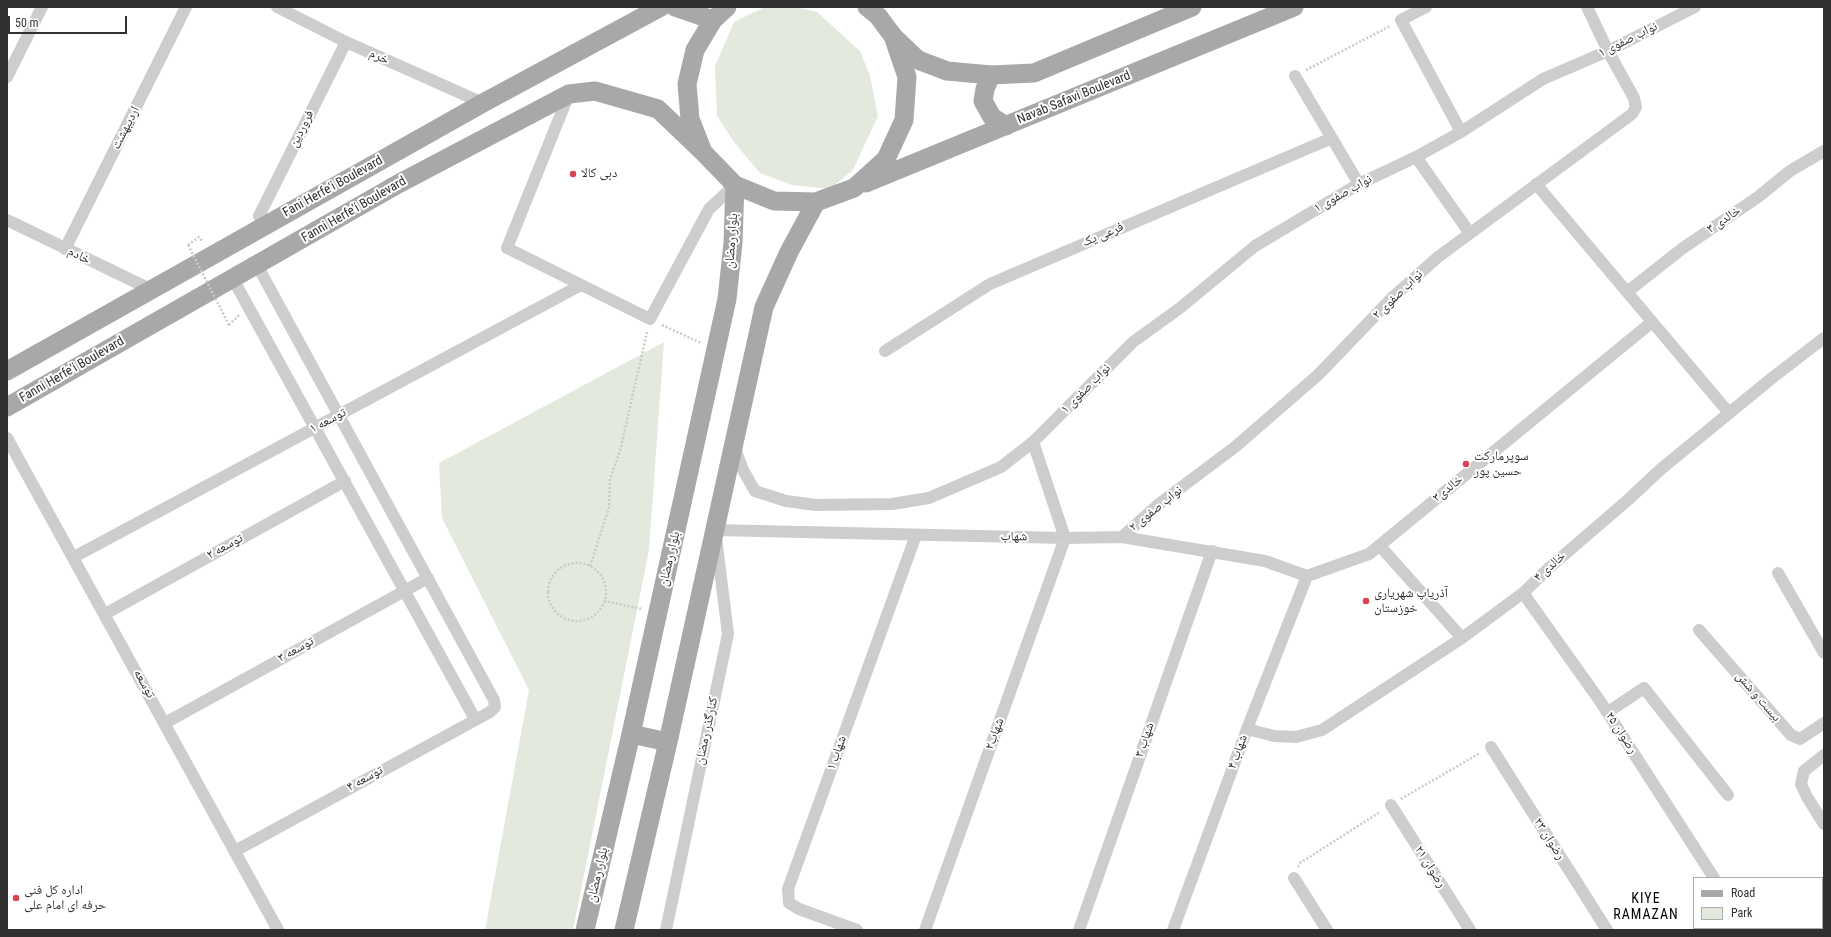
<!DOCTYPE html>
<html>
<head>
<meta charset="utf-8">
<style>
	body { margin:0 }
	#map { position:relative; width:1831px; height:937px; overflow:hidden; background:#fff; font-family:"Roboto Condensed",sans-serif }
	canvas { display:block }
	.frame { position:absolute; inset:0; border:8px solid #303030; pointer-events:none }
	.legend { position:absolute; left:1693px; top:877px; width:130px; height:52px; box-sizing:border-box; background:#fff; border:1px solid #acacac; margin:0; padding:5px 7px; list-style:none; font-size:12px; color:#303030 }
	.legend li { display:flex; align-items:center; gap:8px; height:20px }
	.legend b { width:20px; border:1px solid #acacac }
	.scale { position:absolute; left:8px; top:16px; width:119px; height:18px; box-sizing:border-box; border:2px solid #303030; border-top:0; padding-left:5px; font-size:12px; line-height:14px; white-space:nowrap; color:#303030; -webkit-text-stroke:3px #fff; paint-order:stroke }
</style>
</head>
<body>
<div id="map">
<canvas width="1831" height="937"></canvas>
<div class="frame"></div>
<ul class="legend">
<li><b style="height:5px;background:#a8a8a8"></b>Road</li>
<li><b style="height:11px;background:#e4e9dd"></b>Park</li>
</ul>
<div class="scale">50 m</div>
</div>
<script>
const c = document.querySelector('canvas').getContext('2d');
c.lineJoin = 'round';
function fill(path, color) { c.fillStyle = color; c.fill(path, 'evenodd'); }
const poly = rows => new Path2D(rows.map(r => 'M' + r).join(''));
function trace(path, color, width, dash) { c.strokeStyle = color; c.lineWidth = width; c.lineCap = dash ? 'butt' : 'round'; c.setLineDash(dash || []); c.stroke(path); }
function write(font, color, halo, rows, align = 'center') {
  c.font = font + ' "Roboto Condensed","Noto Naskh Arabic",sans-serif'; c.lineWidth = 4; c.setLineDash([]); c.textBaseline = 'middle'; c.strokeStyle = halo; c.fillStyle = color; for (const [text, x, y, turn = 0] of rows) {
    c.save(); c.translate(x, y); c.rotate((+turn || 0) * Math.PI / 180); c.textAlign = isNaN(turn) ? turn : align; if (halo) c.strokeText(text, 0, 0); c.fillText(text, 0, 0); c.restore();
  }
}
fill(poly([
	[765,7,796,7,817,12,860,51,870,76,878,116,853,170,830,189,792,185,760,173,734,142,717,116,715,66,734,22],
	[664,342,649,550,573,930,485,930,529,690,442,518,439,463]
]), '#e4e9dd');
trace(poly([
	[1306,70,1390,26],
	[188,245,199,237,202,241],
	[229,325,239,315],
	[662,325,701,343],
	'548 592a29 29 0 1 1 58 0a29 29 0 1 1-58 0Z',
	[590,566,609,508,610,479,620,451,647,332],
	[604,601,642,609],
	[1401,799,1480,753],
	[1298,867,1300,863,1380,812]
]), '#cacaca', 2.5, [2, 2]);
trace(poly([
	[277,7,346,42,483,103],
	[1426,7,1401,20,1461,132],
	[1295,76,1359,184],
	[7,77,42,7],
	[569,94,507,248,650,319,709,209,735,185],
	[1416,157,1469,232],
	[1536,184,1729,413],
	[259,216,346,42],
	[7,220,152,290],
	[65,249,186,7],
	[233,279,475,719],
	[1627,292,1683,248,1758,197,1790,171,1824,151],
	[885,351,990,284,1332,138],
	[7,438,278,930],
	[734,446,743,470,755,491,786,501,816,505,892,504,929,498,1001,467,1033,442,1133,342,1180,308,1255,246,1359,184,1416,157,1461,132,1543,79,1608,51,1695,7],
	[1122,537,1159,504,1235,447,1318,375,1393,297,1438,257,1632,114,1636,107,1634,98,1608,51,1587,7],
	[1380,546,1462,638],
	[74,557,581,285],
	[1778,573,1824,653],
	[1307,576,1369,554,1652,322],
	[1523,593,1600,701,1714,878],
	[105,614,345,481],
	[1699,630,1791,735,1800,739,1824,723],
	[1608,712,1644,688,1728,795],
	[165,723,428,578],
	[1247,729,1274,736,1296,737,1322,730,1462,638,1523,593,1550,567,1629,499,1661,469,1772,378,1824,338],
	[1491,747,1607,930],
	[1824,755,1804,771,1801,784,1807,797,1824,824],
	[1391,805,1470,930],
	[235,851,490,712,495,707,494,700,257,265],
	[1294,878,1327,930],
	[1746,928,1747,930],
	[666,930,728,634,715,530,1065,538,1122,537,1265,561,1307,576],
	[857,930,799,909,789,903,788,889,916,535],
	[925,930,1065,538,1033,442],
	[1079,930,1212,551],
	[1173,930,1247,729,1307,576]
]), '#cdcdcd', 12);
trace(poly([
	[675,7,713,20],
	[727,7,713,20,695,50,687,84,690,119,703,152,735,185,774,201,816,202,854,188,886,159,904,120,907,77,893,36,878,16,867,7],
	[895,38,918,60,947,71,991,75,1034,73,1192,7],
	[991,75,985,89,983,101,992,117,1006,126],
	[866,183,1294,7],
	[7,371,483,103,661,7],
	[7,407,398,184,569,94,595,91,658,109,703,152],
	[631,734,668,742],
	[585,930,631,734,727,299,733,243,735,185],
	[624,930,668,742,764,307,789,252,816,202]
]), '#a8a8a8', 19);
trace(poly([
	[188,245,229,325]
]), '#cacaca', 2.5, [2, 2]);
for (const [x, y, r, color] of [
	[573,174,4,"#d84251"],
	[1466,464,4,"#d84251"],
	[1366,601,4,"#d84251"],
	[16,898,4,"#d84251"]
]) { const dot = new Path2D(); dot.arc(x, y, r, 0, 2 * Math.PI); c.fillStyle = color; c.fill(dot); trace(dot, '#fff', 1.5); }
write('13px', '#303030', '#fff', [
	["نواب صفوی ۱",1628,40,-26],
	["خرم",379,57,24],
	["Navab Safavi Boulevard",1074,98,-22],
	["اردیبهشت",126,128,-63],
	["فروردین",302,129,-63],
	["Fani Herfe'i Boulevard",333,187,-29],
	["نواب صفوی ۱",1343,194,-29],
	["Fanni Herfe'i Boulevard",354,210,-30],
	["خالدی ۳",1724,220,-34],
	["فرعی یک",1103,235,-23],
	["بلوار رمضان",732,241,-86],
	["خادم",79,256,26],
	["نواب صفوی ۲",1398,295,-44],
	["Fanni Herfe'i Boulevard",72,370,-30],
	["نواب صفوی ۱",1086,389,-45],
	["توسعه ۱",328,421,-28],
	["خالدی۳",1448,489,-39],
	["نواب صفوی ۲",1156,509,-39],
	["شهاب",1014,537,1],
	["توسعه ۲",225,547,-29],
	["بلوار رمضان",670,559,-77],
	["خالدی ۴",1550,567,-42],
	["توسعه ۳",296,650,-29],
	["توسعه",144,684,61],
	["بیست و شش",1758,697,49],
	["کنارگذر رمضان",707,731,-78],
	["رضوان ۲۵",1621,733,57],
	["شهاب۲",995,734,-70],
	["شهاب ۳",1145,740,-71],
	["شهاب ۴",1238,752,-70],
	["شهاب ۱",837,753,-70],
	["توسعه ۴",365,779,-29],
	["رضوان ۲۳",1549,839,58],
	["رضوان ۲۱",1430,867,58],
	["بلوار رمضان",598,875,-77]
]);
write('13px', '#303030', '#fff', [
	["دبی کالا",581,174],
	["سوپرمارکت",1474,457],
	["حسین پور",1474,472],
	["آذریاپ شهریاری",1374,594],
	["خوزستان",1374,609],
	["اداره کل فنی",24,891],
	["حرفه ای امام علی",24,906]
], 'left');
c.letterSpacing = '1px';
write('14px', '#000', '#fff', [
	["KIYE",1646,899],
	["RAMAZAN",1646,915]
]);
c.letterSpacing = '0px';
</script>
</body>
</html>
